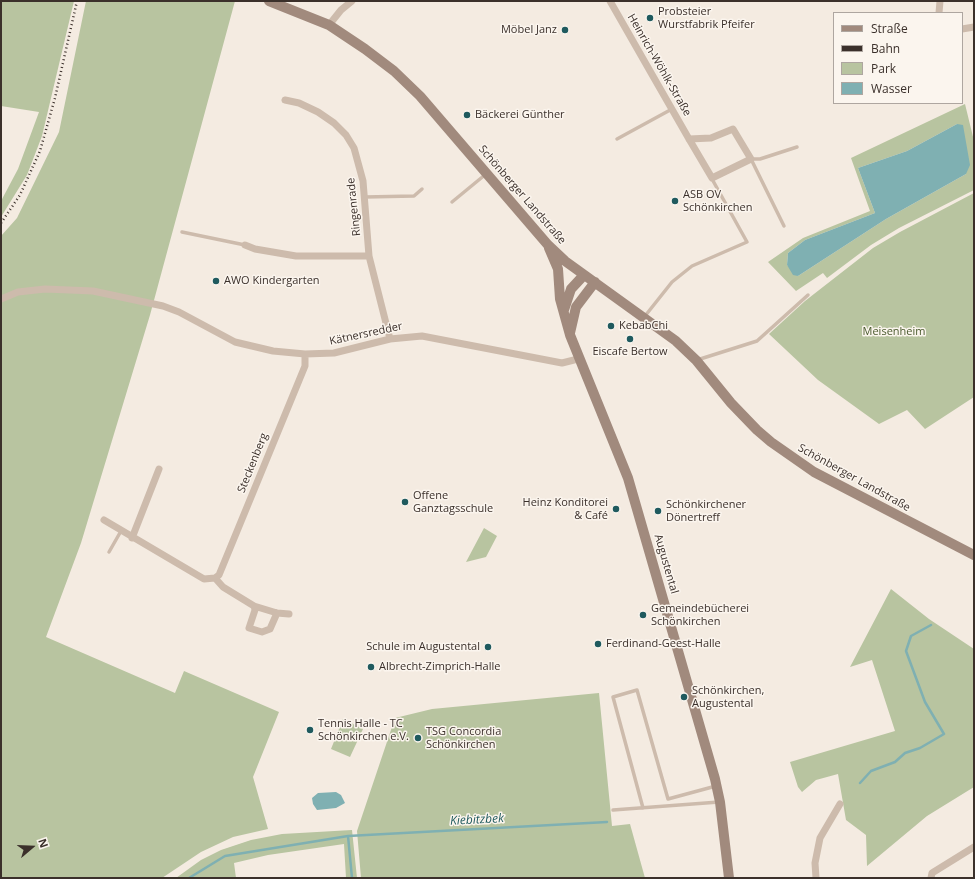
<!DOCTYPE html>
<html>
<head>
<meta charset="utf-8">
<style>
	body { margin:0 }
	#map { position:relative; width:975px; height:879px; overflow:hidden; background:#f4ebe1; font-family:"Open Sans",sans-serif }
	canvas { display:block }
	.frame { position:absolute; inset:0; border:2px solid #3b302b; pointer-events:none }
	.legend { position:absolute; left:833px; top:12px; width:130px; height:92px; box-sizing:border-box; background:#fbf5ee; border:1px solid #aea6a0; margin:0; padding:5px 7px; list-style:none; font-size:12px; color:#3b302b }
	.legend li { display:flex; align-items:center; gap:8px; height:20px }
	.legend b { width:20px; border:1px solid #aea6a0 }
	.north { position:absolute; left:12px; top:827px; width:40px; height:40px; -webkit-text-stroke:3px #fbf5ee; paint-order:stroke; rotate:71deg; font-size:11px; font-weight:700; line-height:16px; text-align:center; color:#3b302b }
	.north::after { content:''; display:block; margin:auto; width:14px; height:18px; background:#3b302b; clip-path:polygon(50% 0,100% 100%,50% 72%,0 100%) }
</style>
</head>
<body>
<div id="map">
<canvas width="975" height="879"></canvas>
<div class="frame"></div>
<ul class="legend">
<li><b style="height:5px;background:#a18a7d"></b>Straße</li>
<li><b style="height:5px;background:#3b302b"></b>Bahn</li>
<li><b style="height:11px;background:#b8c4a0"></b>Park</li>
<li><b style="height:11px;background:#7fb0b2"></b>Wasser</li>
</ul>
<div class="north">N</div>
</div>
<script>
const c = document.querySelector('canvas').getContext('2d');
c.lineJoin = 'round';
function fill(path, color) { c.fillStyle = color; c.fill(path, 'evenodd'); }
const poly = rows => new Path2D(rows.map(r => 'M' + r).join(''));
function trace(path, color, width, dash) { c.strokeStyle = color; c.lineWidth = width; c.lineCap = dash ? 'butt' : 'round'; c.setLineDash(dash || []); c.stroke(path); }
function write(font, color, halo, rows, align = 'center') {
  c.font = font + ' "Open Sans",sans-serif'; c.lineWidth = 3; c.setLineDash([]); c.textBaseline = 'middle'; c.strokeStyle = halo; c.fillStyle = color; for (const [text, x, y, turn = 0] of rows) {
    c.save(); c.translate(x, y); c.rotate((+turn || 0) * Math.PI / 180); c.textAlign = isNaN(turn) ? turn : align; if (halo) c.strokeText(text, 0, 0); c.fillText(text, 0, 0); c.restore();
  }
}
fill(poly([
	[1,1,74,1,42,136,27,175,1,217,1,201,18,169,39,112,1,106],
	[86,1,235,1,150,315,81,543,46,637,175,693,184,671,279,712,253,777,268,829,233,837,201,852,162,878,1,878,1,236,17,218,59,132],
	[965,104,974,141,974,190,899,228,871,245,827,278,823,273,796,291,768,262,803,238,870,211,851,158],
	[957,124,966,174,886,219,798,276,787,265,788,253,805,240,875,213,858,168,907,151],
	[974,193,974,397,925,429,907,410,879,424,818,380,769,334,805,301,873,248,900,232],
	[484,528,497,536,486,557,466,562],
	[891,589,929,619,974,649,974,787,927,816,867,866,866,835,846,820,838,774,816,780,802,792,798,787,790,762,895,731,872,660,850,667],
	[599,693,612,826,630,824,645,878,361,878,357,831,395,718,432,709],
	[343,719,363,729,350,757,331,749],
	[352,830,357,878,346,878,344,844,268,855,234,863,236,878,176,878,201,860,221,850,251,840,282,834]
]), '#b8c4a0');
fill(poly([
	[957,124,963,125,970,165,966,174,886,219,798,276,793,275,787,265,788,253,805,240,875,213,858,168,907,151],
	[336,792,341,795,345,803,336,808,317,810,313,804,312,798,318,793]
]), '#7fb0b2');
trace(poly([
	[860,783,871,771,895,762,905,753,920,748,944,734,925,702,906,651,911,636,931,625],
	[348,836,352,878],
	[189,878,225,856,348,836,607,822]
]), '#7fb0b2', 2.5);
trace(poly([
	[617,139,672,109],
	[365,197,414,196,422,189],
	[452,202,486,174],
	[784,226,751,159,760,159,797,147],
	[182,232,245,245],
	[645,316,672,282,692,266,747,242,712,179],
	[697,360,757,341,808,295],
	[109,552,121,531],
	[643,808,613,697,637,690,668,799,716,786],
	[613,810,719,802]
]), '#cdbbac', 3.5);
trace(poly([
	[610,1,650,71,689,139,712,178,751,159,733,129,711,138,689,139],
	[939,13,940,1],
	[329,25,341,10,352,1],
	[962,29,974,27],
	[285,100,299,103,318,112,334,123,346,135,354,148,363,181,369,256,390,339],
	[245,245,255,249,296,256,369,256],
	[1,299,18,292,45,289,93,291,163,306,179,312,235,342,273,351,305,354,334,353,390,339,422,336,562,363,578,359],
	[104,520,204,579,215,578,219,575,305,366,305,354],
	[132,538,159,469],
	[215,578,223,587,254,606,277,613,289,614],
	[254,606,255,610,249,628,262,632,270,629,277,613],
	[816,878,815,863,820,838,840,804],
	[931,878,932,873,974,847]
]), '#cdbbac', 7);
trace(poly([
	[269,1,329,25,365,49,394,71,420,96,548,245,565,261,676,341,696,360,731,403,757,430,771,442,814,472,974,555],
	[549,248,558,269,560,299,570,335,628,478,715,779,720,802,729,878],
	[564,310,571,289,584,275],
	[570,333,576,307,595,282]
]), '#a18a7d', 10);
trace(poly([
	[1,223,20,195,40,151,55,98,77,1]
]), '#3b302b', 2.5, [1, 3]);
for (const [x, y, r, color] of [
	[650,18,4,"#1f5a5e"],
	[565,30,4,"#1f5a5e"],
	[467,115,4,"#1f5a5e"],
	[675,201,4,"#1f5a5e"],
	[216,281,4,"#1f5a5e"],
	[611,326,4,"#1f5a5e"],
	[630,339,4,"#1f5a5e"],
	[405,502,4,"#1f5a5e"],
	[616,509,4,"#1f5a5e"],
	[658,511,4,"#1f5a5e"],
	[643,615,4,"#1f5a5e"],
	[598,644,4,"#1f5a5e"],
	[488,647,4,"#1f5a5e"],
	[371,667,4,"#1f5a5e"],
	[684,697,4,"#1f5a5e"],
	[310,730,4,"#1f5a5e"],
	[418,738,4,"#1f5a5e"]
]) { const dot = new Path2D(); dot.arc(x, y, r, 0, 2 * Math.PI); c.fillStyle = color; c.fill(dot); trace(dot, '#fbf5ee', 1.5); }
write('11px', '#3b302b', '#fbf5ee', [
	["Probsteier",658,12],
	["Wurstfabrik Pfeifer",658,25],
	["Möbel Janz",557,30,"right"],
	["Bäckerei Günther",475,115],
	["ASB OV",683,195],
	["Schönkirchen",683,208],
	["AWO Kindergarten",224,281],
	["KebabChi",619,326],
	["Eiscafe Bertow",630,352,"center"],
	["Offene",413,496],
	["Ganztagsschule",413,509],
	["Heinz Konditorei",608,503,"right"],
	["& Café",608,516,"right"],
	["Schönkirchener",666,505],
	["Dönertreff",666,518],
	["Gemeindebücherei",651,609],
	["Schönkirchen",651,622],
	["Ferdinand-Geest-Halle",606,644],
	["Schule im Augustental",480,647,"right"],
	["Albrecht-Zimprich-Halle",379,667],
	["Schönkirchen,",692,691],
	["Augustental",692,704],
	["Tennis Halle - TC",318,724],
	["Schönkirchen e.V.",318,737],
	["TSG Concordia",426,732],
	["Schönkirchen",426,745]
], 'left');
write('11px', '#3b302b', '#fbf5ee', [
	["Heinrich-Wöhlk-Straße",659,65,60],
	["Schönberger Landstraße",522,195,49],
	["Ringenrade",354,207,-96],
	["Kätnersredder",366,334,-12],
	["Steckenberg",253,463,-68],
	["Schönberger Landstraße",854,478,29],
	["Augustental",666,564,74]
]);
write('11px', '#4a5a2e', '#fbf5ee', [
	["Meisenheim",894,332]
]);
write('italic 12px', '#1f5a5e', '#fbf5ee', [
	["Kiebitzbek",477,820,-3]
]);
</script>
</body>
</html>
